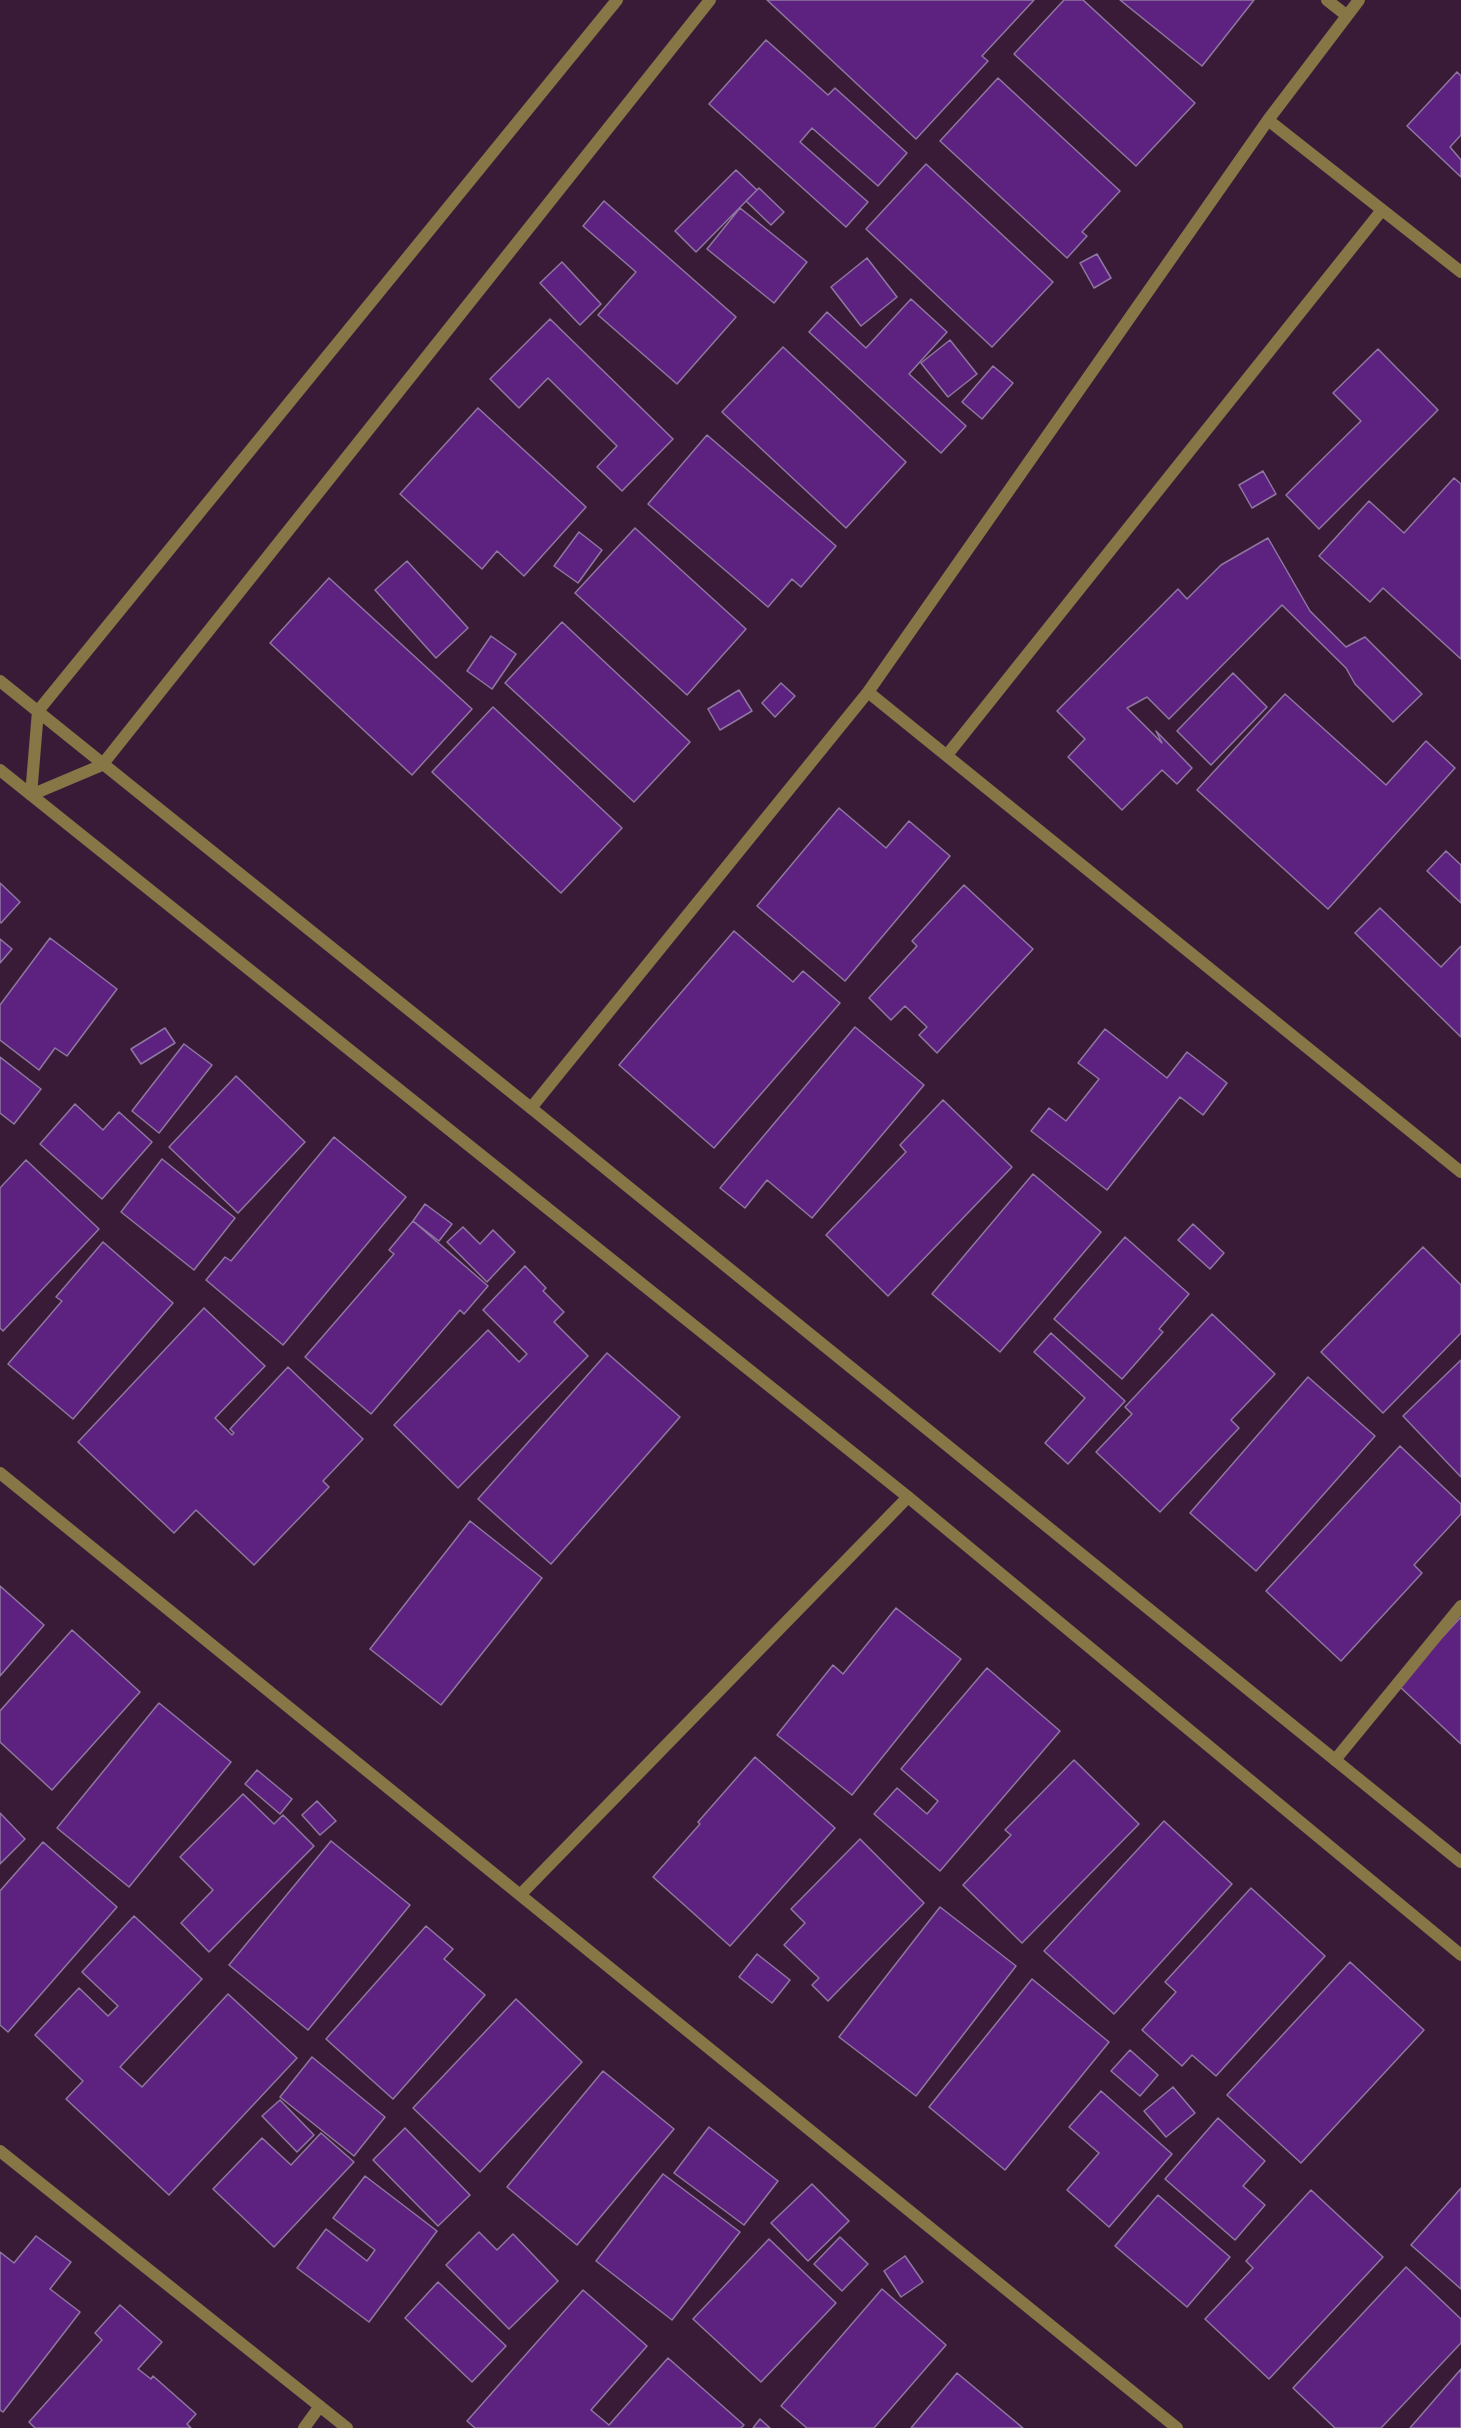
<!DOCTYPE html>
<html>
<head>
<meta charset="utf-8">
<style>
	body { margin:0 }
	canvas { display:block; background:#3a1b37 }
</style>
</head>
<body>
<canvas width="1461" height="2428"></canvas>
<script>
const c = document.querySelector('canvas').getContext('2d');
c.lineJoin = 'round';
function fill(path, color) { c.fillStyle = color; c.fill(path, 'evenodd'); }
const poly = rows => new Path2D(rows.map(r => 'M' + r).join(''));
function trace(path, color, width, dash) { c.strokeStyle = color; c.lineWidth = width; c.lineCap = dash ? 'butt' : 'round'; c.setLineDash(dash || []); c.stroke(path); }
const building = poly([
	[767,0,1034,0,982,56,988,61,916,139,767,0],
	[1064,0,1083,0,1195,103,1136,166,1014,54,1064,0],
	[1120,0,1254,0,1202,66,1120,0],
	[766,40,828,95,835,88,907,153,878,186,812,128,800,142,868,202,846,227,709,104,766,40],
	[1457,72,1461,76,1461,135,1450,147,1461,160,1461,177,1407,126,1457,72],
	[998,78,1120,191,1082,232,1087,236,1067,258,940,141,998,78],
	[926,164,1053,282,992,347,866,229,926,164],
	[736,170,757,190,696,252,675,231,736,170],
	[759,188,784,212,771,225,746,201,759,188],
	[604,201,736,317,677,384,598,315,636,272,583,226,604,201],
	[740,208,807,262,774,303,707,249,740,208],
	[1097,254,1111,278,1094,288,1080,263,1097,254],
	[867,258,897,297,861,326,831,287,867,258],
	[562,262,601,304,580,325,540,283,562,262],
	[911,299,947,332,909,374,966,426,941,453,809,332,827,312,866,348,911,299],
	[550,319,673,439,622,491,597,467,617,446,548,378,519,408,490,379,550,319],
	[950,340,977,374,948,397,921,363,950,340],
	[783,347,906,462,846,528,722,412,783,347],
	[1378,349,1438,410,1319,529,1286,495,1361,421,1333,393,1378,349],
	[993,366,1013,383,982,419,962,402,993,366],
	[478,408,586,507,524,576,497,551,482,569,400,494,478,408],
	[707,435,836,546,801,587,792,579,768,607,648,504,707,435],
	[1263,471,1276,494,1252,508,1239,485,1263,471],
	[1454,478,1461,484,1461,659,1383,588,1370,602,1319,556,1369,501,1404,533,1454,478],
	[635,528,746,629,687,695,575,593,635,528],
	[579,532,602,550,578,583,554,566,579,532],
	[1268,538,1310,611,1346,647,1365,637,1422,694,1393,722,1355,684,1346,668,1282,605,1169,719,1147,697,1127,708,1162,743,1156,731,1192,768,1177,784,1162,770,1122,810,1068,757,1085,739,1057,711,1178,589,1187,599,1221,565,1268,538],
	[407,561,468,628,436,658,375,590,407,561],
	[329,578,472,709,412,775,270,643,329,578],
	[562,622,690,742,634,802,505,683,562,622],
	[491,636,516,654,492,689,467,671,491,636],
	[1233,673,1267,707,1211,765,1177,731,1233,673],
	[781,683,795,696,775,717,762,703,781,683],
	[739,690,752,711,720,730,708,709,739,690],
	[1285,694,1386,785,1426,741,1455,768,1328,909,1197,790,1285,694],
	[493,707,622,828,561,893,432,772,493,707],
	[839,808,886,848,909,821,950,856,845,981,757,906,839,808],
	[1446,851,1461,865,1461,903,1427,871,1446,851],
	[0,883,20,902,1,923,0,922,0,883],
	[964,885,1033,949,937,1053,919,1035,927,1027,905,1006,891,1020,869,998,917,946,912,941,964,885],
	[1380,908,1441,967,1461,946,1461,1037,1355,933,1380,908],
	[734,931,793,982,803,971,840,1003,714,1148,619,1065,734,931],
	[50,938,117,989,67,1056,55,1048,39,1070,0,1040,0,1005,50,938],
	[0,939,12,949,0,963,0,939],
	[855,1027,924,1085,812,1218,767,1180,745,1208,720,1188,855,1027],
	[165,1028,175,1043,141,1064,131,1049,165,1028],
	[1105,1029,1167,1078,1187,1052,1227,1083,1203,1115,1180,1097,1107,1190,1031,1131,1049,1108,1066,1121,1099,1079,1078,1063,1105,1029],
	[184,1044,212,1065,159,1133,132,1111,184,1044],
	[0,1057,41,1089,14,1124,0,1113,0,1057],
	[236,1076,305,1142,238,1213,169,1147,236,1076],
	[943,1100,1012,1167,888,1296,826,1235,906,1152,900,1145,943,1100],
	[75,1104,103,1130,119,1112,152,1142,102,1199,40,1144,75,1104],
	[334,1137,406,1197,283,1345,206,1280,225,1257,231,1261,334,1137],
	[162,1159,235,1218,194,1270,121,1212,162,1159],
	[26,1160,99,1229,3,1331,0,1328,0,1188,26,1160],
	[1033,1174,1101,1232,1000,1352,932,1294,1033,1174],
	[425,1204,452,1224,439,1241,413,1221,425,1204],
	[413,1221,488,1286,464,1314,460,1310,371,1414,305,1357,394,1254,389,1250,413,1221],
	[1193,1224,1224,1253,1210,1269,1178,1240,1193,1224],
	[463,1227,480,1244,493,1230,515,1252,487,1282,447,1242,463,1227],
	[1125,1237,1189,1294,1159,1329,1163,1332,1122,1379,1054,1319,1125,1237],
	[103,1242,173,1303,73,1419,8,1364,62,1301,56,1297,103,1242],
	[1423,1247,1461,1285,1461,1333,1383,1413,1321,1352,1423,1247],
	[525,1266,546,1288,543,1291,564,1312,554,1322,588,1356,458,1488,394,1425,488,1330,519,1362,527,1354,483,1310,525,1266],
	[204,1308,265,1366,215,1418,232,1435,234,1433,230,1429,288,1367,363,1439,323,1481,329,1487,254,1565,196,1510,174,1533,78,1442,204,1308],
	[1212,1314,1275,1374,1231,1420,1239,1428,1160,1512,1096,1452,1132,1414,1125,1407,1212,1314],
	[1051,1333,1125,1401,1068,1464,1045,1443,1085,1398,1034,1352,1051,1333],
	[607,1353,680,1417,551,1564,478,1499,607,1353],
	[1461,1360,1461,1477,1403,1416,1461,1360],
	[1308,1377,1375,1436,1256,1571,1190,1513,1308,1377],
	[1400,1446,1461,1504,1461,1514,1414,1565,1422,1573,1341,1661,1266,1591,1400,1446],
	[470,1521,542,1578,441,1705,370,1649,470,1521],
	[0,1586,44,1625,0,1676,0,1586],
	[896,1608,961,1659,852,1795,777,1735,833,1665,843,1674,896,1608],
	[1461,1617,1461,1744,1398,1685,1461,1617],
	[72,1630,140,1692,52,1790,0,1742,0,1711,72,1630],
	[987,1668,1060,1731,940,1871,874,1814,897,1788,927,1814,938,1801,901,1769,987,1668],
	[159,1703,231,1762,129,1887,57,1828,159,1703],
	[755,1757,835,1828,730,1946,653,1877,700,1824,698,1822,755,1757],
	[1074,1760,1139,1824,1022,1943,963,1885,1011,1835,1005,1830,1074,1760],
	[257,1770,292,1799,280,1814,245,1784,257,1770],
	[243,1794,274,1824,283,1815,314,1846,209,1952,181,1923,213,1890,180,1857,243,1794],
	[317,1801,336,1821,320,1835,302,1815,317,1801],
	[0,1813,25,1839,0,1864,0,1813],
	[1164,1821,1232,1884,1114,2014,1044,1951,1164,1821],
	[860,1839,924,1903,828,2001,812,1985,819,1978,784,1945,805,1923,791,1909,860,1839],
	[331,1841,410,1905,308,2030,229,1965,331,1841],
	[43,1842,117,1907,8,2032,0,2025,0,1891,43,1842],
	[1251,1888,1325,1956,1216,2076,1192,2055,1182,2066,1142,2030,1176,1992,1165,1982,1251,1888],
	[940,1907,1016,1966,916,2096,839,2037,940,1907],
	[134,1916,202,1979,120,2067,142,2087,228,1994,297,2058,169,2195,66,2099,83,2081,35,2035,79,1988,108,2016,118,2006,82,1972,134,1916],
	[426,1926,453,1949,444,1959,485,1995,393,2099,326,2039,426,1926],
	[757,1954,790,1980,772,2003,739,1977,757,1954],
	[1350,1962,1424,2030,1301,2163,1227,2095,1350,1962],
	[1032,1979,1109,2042,1005,2170,929,2107,1032,1979],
	[516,1999,582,2062,480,2172,413,2108,516,1999],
	[1130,2050,1158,2075,1140,2096,1111,2071,1130,2050],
	[312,2057,385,2117,354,2156,280,2097,312,2057],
	[603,2071,674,2129,577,2245,507,2187,603,2071],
	[1173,2087,1195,2113,1166,2137,1144,2111,1173,2087],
	[1101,2091,1172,2154,1109,2227,1067,2190,1099,2153,1069,2127,1101,2091],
	[280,2100,314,2135,297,2152,262,2116,280,2100],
	[1218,2118,1265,2161,1243,2186,1265,2205,1235,2240,1165,2179,1218,2118],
	[709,2127,778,2181,744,2225,674,2173,709,2127],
	[405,2128,470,2195,438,2226,373,2160,405,2128],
	[321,2133,354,2162,274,2247,213,2189,262,2138,291,2165,321,2133],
	[663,2174,740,2232,672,2320,596,2261,663,2174],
	[365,2176,437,2231,369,2322,297,2268,326,2229,367,2261,375,2250,333,2218,365,2176],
	[812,2184,849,2221,808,2261,771,2223,812,2184],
	[1461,2188,1461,2289,1411,2245,1461,2188],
	[1311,2190,1383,2257,1269,2379,1205,2319,1253,2268,1246,2261,1311,2190],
	[1158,2195,1230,2257,1187,2307,1115,2246,1158,2195],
	[479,2232,497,2250,513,2234,558,2281,509,2329,446,2265,479,2232],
	[36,2236,71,2262,50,2289,80,2312,3,2412,0,2410,0,2252,14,2263,36,2236],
	[840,2237,868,2264,842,2291,814,2264,840,2237],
	[769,2239,836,2303,761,2382,693,2319,769,2239],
	[905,2256,923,2282,901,2297,884,2271,905,2256],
	[1406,2267,1461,2319,1461,2343,1381,2428,1335,2428,1293,2388,1406,2267],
	[438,2282,506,2346,472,2382,405,2318,438,2282],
	[882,2289,946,2345,874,2428,807,2428,781,2406,882,2289],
	[583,2290,647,2346,591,2410,609,2425,668,2358,744,2425,741,2428,475,2428,467,2421,583,2290],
	[120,2305,162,2342,138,2369,151,2379,153,2376,196,2414,187,2424,191,2428,35,2428,29,2422,102,2340,95,2333,120,2305],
	[1461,2369,1461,2428,1410,2428,1461,2369],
	[957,2373,1023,2428,911,2428,957,2373],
	[760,2419,770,2428,753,2428,760,2419]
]);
fill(building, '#5d2180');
trace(building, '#8e77a0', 1.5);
trace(poly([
	[947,755,1382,210]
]), '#877646', 12);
trace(poly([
	[1327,0,1346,15],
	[1268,120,1461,272],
	[868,692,1461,1172],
	[531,1108,868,692,1268,120,1359,0],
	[0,1473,1177,2428],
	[1335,1760,1461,1606],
	[520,1895,908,1497],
	[0,2151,347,2428],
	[304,2428,320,2406]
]), '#877646', 12);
trace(poly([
	[617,0,38,711,31,795,102,765,710,0],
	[0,681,531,1108,1461,1862],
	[0,770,908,1497,1461,1955]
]), '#877646', 12);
</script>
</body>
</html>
